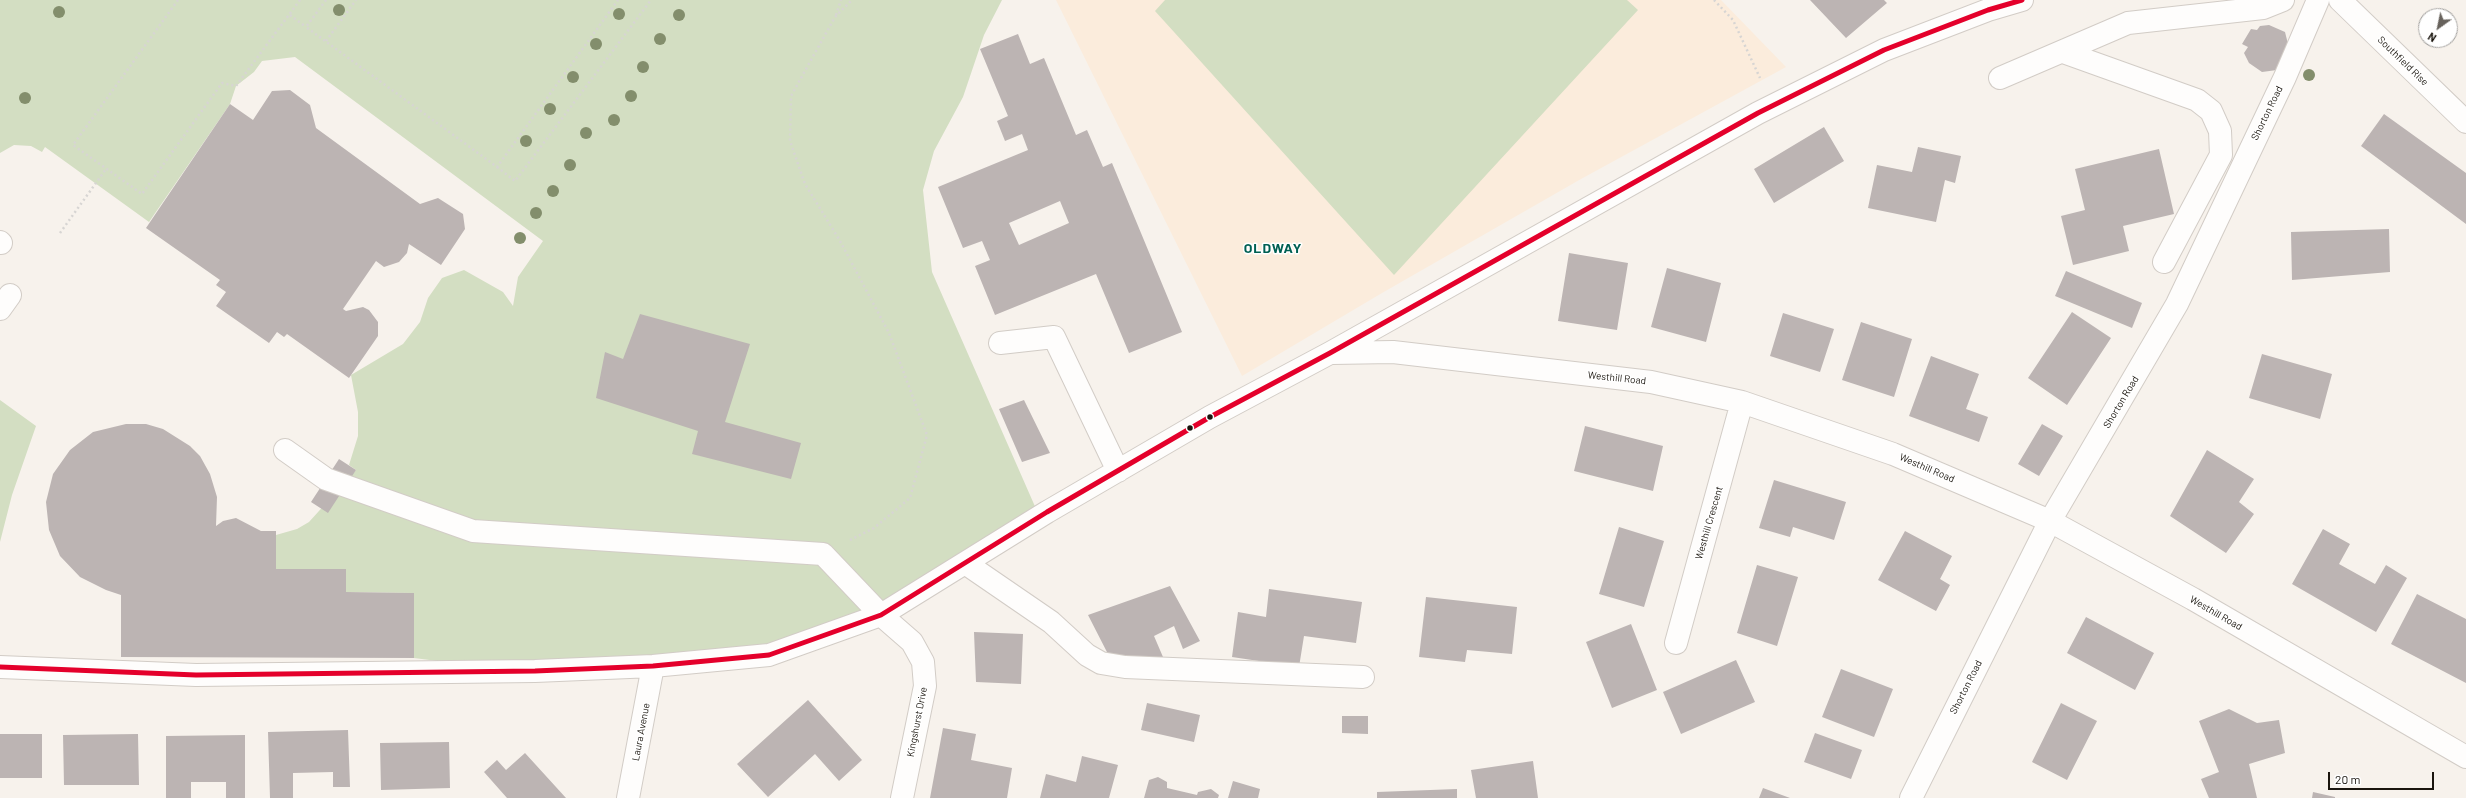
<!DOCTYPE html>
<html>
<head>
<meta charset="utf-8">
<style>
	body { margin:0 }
	#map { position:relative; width:2466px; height:798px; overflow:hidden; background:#f7f2ec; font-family:Barlow,sans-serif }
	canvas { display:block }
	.north { position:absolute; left:2418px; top:8px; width:40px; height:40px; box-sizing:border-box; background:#fff; border:1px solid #a3a19f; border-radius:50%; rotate:213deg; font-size:11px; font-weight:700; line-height:16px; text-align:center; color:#1a150e }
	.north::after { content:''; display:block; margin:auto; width:14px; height:18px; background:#67625c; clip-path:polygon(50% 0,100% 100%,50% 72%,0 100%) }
	.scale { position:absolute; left:2328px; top:772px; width:106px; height:18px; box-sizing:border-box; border:2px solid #1a150e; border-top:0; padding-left:5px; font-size:12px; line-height:14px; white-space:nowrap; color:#1a150e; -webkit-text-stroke:3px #fff; paint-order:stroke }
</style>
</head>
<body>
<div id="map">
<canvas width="2466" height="798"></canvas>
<div class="north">N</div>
<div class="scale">20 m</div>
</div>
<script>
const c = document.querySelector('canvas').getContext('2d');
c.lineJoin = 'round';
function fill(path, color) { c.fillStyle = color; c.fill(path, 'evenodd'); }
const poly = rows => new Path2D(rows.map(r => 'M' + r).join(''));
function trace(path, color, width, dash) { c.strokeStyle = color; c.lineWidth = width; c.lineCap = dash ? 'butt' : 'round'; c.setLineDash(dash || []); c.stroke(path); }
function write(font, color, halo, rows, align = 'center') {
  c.font = font + ' Barlow,sans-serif'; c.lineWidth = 3; c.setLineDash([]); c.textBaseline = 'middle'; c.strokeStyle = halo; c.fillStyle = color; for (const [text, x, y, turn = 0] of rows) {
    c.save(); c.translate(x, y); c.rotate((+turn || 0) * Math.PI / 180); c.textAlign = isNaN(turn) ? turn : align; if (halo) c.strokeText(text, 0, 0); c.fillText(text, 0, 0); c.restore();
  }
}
fill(poly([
	[1056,0,1721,0,1786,67,1581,179,1382,293,1242,376]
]), '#fbecdc');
fill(poly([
	[0,0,1002,0,984,35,963,97,934,151,923,190,932,272,1037,511,864,613,767,649,469,665,414,658,414,593,346,592,345,569,276,569,276,535,297,529,309,522,356,470,349,465,358,436,358,412,351,375,403,344,420,322,428,298,442,278,464,270,503,292,513,306,518,277,543,241,295,57,262,61,254,72,236,86,230,104,149,222,45,147,42,152,31,146,14,145,0,153],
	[1165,0,1627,0,1638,10,1394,275,1155,11],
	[0,400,36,426,12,495,0,542]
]), '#d3dec2');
fill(poly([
	[1810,0,1884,0,1887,3,1846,38],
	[2269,25,2285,32,2288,44,2277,70,2262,72,2249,63,2244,53,2248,47,2242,44,2251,29,2257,30,2260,26],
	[1018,34,1030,64,1044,58,1076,135,1087,130,1103,167,1112,163,1182,332,1129,353,1096,274,995,315,975,266,990,260,982,241,963,248,938,187,1028,150,1022,134,1005,141,997,121,1008,116,980,49],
	[1060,201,1069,223,1019,245,1009,223],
	[290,90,310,105,316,128,420,204,438,198,463,214,465,229,441,265,409,244,407,253,399,262,384,267,376,261,343,309,346,311,363,307,369,310,378,322,378,336,349,378,287,334,284,337,277,332,269,343,216,306,226,292,216,285,220,280,146,228,230,104,253,120,272,91],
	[2384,114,2466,173,2466,224,2361,146],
	[1824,127,1844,161,1774,203,1754,169],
	[1918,147,1961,156,1955,183,1945,180,1936,222,1868,208,1877,165,1912,172],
	[2159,149,2174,214,2123,226,2129,251,2073,265,2061,216,2085,210,2075,169],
	[2389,229,2390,272,2292,280,2291,232],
	[1569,253,1628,263,1617,330,1558,321],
	[1667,268,1721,283,1706,342,1651,327],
	[2066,271,2142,303,2132,328,2055,296],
	[2072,312,2111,338,2067,405,2028,378],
	[1783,313,1834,329,1820,372,1770,356],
	[640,314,750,344,725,422,801,443,791,479,692,454,698,431,596,398,605,352,623,359],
	[1861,322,1912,339,1894,397,1842,380],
	[2262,354,2332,374,2320,419,2249,398],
	[1931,356,1979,374,1966,409,1988,417,1979,442,1909,416],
	[1024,400,1050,453,1022,462,999,409],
	[126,424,146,424,163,429,190,446,200,456,210,474,217,497,216,526,223,521,236,518,261,531,276,531,276,569,346,569,346,592,414,593,414,658,121,657,121,595,106,590,80,577,60,556,49,530,46,502,53,474,70,450,93,432],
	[2042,424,2063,436,2039,476,2018,464],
	[1585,426,1663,446,1653,491,1574,471],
	[2207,450,2254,479,2239,502,2254,514,2226,553,2170,516],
	[339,459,356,470,328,513,311,502],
	[1774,480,1846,502,1834,540,1793,527,1790,537,1759,528],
	[1619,527,1664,541,1644,607,1599,594],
	[2323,529,2350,544,2339,564,2375,584,2386,565,2407,578,2376,632,2292,584],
	[1905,531,1952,556,1940,579,1950,585,1936,611,1878,580],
	[1757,565,1798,577,1777,646,1737,633],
	[1170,586,1200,641,1183,649,1174,626,1154,636,1163,657,1155,664,1109,656,1088,615],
	[1269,589,1362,602,1356,643,1304,636,1299,667,1232,657,1238,612,1266,617],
	[2417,594,2466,619,2466,683,2391,644],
	[1426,597,1517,607,1512,654,1467,650,1465,662,1419,657],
	[2086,617,2154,653,2135,690,2067,653],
	[1631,624,1657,690,1612,708,1586,642],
	[974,632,1023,634,1021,684,976,682],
	[1736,660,1755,702,1681,734,1663,692],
	[1841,669,1893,689,1874,737,1822,717],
	[808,700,862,760,839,781,815,754,768,797,737,764],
	[1147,703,1200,715,1194,742,1141,730],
	[2061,703,2097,721,2067,780,2032,762],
	[2229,709,2257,723,2279,720,2285,753,2249,764,2257,798,2209,798,2201,779,2219,772,2199,721],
	[1342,716,1368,716,1368,734,1342,733],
	[943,728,976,734,971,760,1012,768,1007,798,930,798],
	[348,730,350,787,333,787,333,772,293,773,293,798,270,798,268,732],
	[1815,733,1862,750,1851,779,1804,762],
	[0,734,42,734,42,778,0,778],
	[138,734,139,785,64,785,63,735],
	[245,735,245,798,226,798,226,782,191,782,191,798,166,798,166,736],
	[449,742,450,788,381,790,380,743],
	[525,753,566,798,507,798,484,772,497,760,506,770],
	[1082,756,1118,765,1109,798,1040,798,1046,774,1076,782],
	[1533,761,1538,798,1476,798,1471,770],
	[1158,777,1167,782,1167,788,1197,795,1198,792,1211,789,1219,795,1218,798,1144,798,1149,780],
	[1233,781,1260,789,1258,798,1228,798],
	[1763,788,1790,798,1759,798],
	[1457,789,1457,798,1377,798,1377,792],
	[2313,792,2335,797,2335,798,2312,798]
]), '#bcb4b3');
const minor = poly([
	[2340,0,2466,122],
	[2063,52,2197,100,2211,111,2220,131,2221,155,2164,262],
	[2000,78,2128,23,2263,8,2283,0],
	[0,242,1,243],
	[0,309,10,295],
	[1000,343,1054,337,1118,471],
	[1332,353,1393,352,1651,382,1742,402,1893,454,2050,521,2193,599,2466,757],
	[285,450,326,479,473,531,823,554,881,615,912,642,923,662,925,686,902,798],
	[965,563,1051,622,1087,655,1101,663,1125,667,1363,677],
	[1676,643,1742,402],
	[0,667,196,675,535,671,653,666,769,655,881,615,1047,512,1210,417,1330,353,1758,113,1884,50,1988,10,2022,0],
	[628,798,653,666],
	[1911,798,2050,521,2177,304,2285,77,2318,0]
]);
trace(minor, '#d2ccc6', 24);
trace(poly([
	[178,0,73,145,142,194,222,83,236,86,300,0],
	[326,0,306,27,497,167,618,0],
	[1714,0,1733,20,1760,78],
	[290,15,306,27],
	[836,15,841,0],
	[326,41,356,0],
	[497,167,515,181,651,0],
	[60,233,106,169],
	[850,540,874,528,910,498,927,435,889,333,840,241,805,184,790,141,791,96,835,17,852,0]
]), '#d7d5d3', 2.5, [2, 3]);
trace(minor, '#fefdfc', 22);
trace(poly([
	[0,667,196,675,535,671,653,666,769,655,881,615,1047,512,1210,417,1330,353,1758,113,1884,50,1988,10,2022,0]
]), '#e4002b', 5);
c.fillStyle = '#838e6c';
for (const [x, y] of [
	[339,10],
	[59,12],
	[619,14],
	[679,15],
	[660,39],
	[596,44],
	[643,67],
	[2309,75],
	[573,77],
	[631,96],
	[25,98],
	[550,109],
	[614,120],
	[586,133],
	[526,141],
	[570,165],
	[553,191],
	[536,213],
	[520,238]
]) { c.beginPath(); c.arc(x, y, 6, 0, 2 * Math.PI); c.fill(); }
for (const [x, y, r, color] of [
	[1210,417,3.5,"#1a150e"],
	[1190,428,3.5,"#1a150e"]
]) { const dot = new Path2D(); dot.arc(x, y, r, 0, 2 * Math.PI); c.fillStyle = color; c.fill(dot); trace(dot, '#fff', 1.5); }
write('10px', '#1a150e', '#fff', [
	["Southfield Rise",2403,61,44],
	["Shorton Road",2267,113,-64],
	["Westhill Road",1617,378,6],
	["Shorton Road",2121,402,-59],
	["Westhill Road",1927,468,23],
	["Westhill Crescent",1709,523,-74],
	["Westhill Road",2216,613,30],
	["Shorton Road",1966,687,-63],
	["Kingshurst Drive",917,722,-79],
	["Laura Avenue",641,732,-79]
]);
c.letterSpacing = '1px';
write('bold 14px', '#006053', '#fff', [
	["OLDWAY",1273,248]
]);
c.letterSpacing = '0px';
</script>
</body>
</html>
